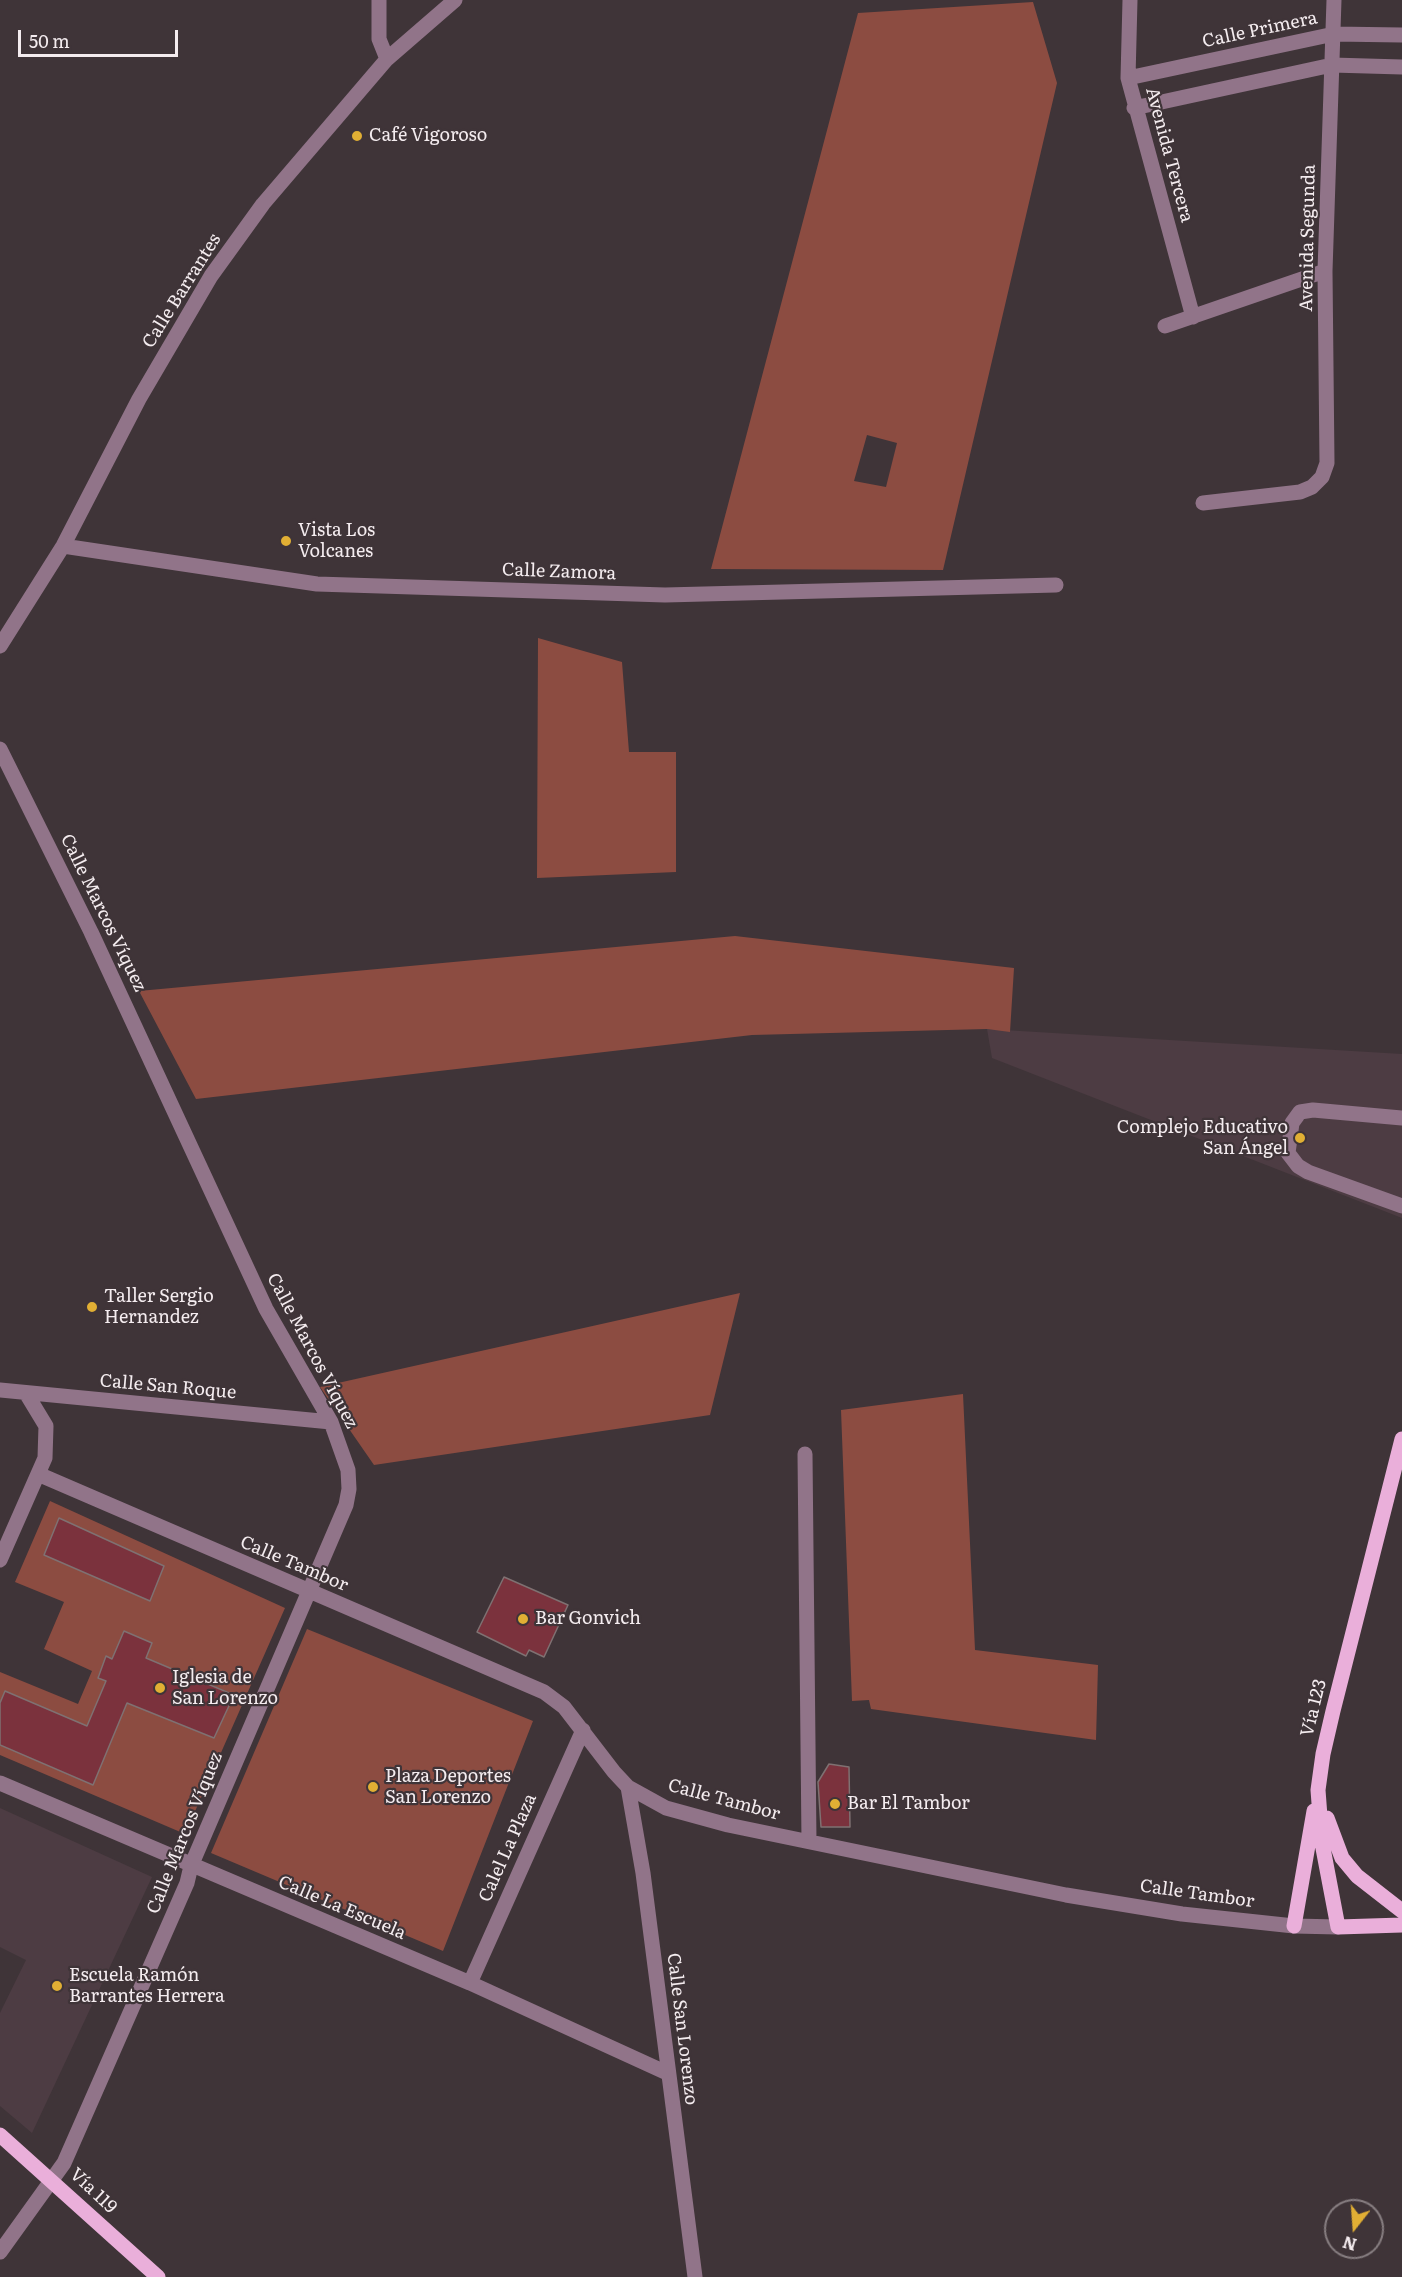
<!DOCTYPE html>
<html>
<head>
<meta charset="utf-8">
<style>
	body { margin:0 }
	#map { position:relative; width:1402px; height:2277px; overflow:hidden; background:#3f3438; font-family:Literata,serif }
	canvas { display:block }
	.north { position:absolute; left:1324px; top:2199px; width:60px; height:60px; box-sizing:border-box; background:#3f3438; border:2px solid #877e81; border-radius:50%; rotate:197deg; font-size:16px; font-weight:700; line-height:24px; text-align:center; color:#f4ecef }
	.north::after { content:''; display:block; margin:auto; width:21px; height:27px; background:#e1af34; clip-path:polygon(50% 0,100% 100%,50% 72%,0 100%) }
	.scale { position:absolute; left:18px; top:30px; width:160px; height:27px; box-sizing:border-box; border:3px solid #f4ecef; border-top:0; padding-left:8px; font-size:18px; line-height:21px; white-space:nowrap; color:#f4ecef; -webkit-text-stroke:4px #3f3438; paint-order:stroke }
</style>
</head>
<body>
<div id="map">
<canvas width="1402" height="2277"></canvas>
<div class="north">N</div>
<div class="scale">50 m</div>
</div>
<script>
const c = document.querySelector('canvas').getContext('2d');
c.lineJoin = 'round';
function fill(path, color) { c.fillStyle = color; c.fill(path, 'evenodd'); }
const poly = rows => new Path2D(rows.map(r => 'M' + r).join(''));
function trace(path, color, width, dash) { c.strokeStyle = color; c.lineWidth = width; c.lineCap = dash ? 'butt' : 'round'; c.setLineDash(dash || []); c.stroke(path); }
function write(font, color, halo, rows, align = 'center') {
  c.font = font + ' Literata,serif'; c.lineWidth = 4.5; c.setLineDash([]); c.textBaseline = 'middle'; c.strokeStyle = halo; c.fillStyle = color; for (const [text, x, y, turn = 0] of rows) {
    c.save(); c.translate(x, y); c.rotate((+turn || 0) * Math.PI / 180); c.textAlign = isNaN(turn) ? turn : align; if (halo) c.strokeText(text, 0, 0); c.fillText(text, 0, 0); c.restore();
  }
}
fill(poly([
	[987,1029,1402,1054,1402,1218,992,1058],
	[0,1808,152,1877,32,2133,0,2106,0,2013,26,1960,0,1947]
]), '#4d3c43');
fill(poly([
	[1033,2,1057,83,943,570,711,569,858,13],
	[867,435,897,443,886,487,854,481],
	[538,638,622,662,629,752,676,752,676,872,537,878],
	[735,936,1014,968,1010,1032,987,1029,752,1035,196,1099,139,991],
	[740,1293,710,1415,374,1465,320,1387],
	[963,1394,975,1650,1098,1665,1096,1740,871,1709,869,1700,852,1701,841,1410],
	[50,1501,285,1608,185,1834,0,1755,0,1745,93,1785,5,1691,0,1703,0,1672,78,1704,92,1671,44,1649,64,1602,15,1582],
	[124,1631,146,1658,233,1694,214,1738,127,1703,121,1717,96,1706,106,1681,98,1677,106,1656,112,1659],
	[307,1629,533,1721,443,1951,211,1853]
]), '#8c4c41');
const building = poly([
	[59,1518,164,1566,150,1601,44,1555,59,1518],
	[504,1577,568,1605,544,1657,529,1650,526,1656,477,1632,504,1577],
	[124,1631,152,1643,146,1658,234,1695,214,1738,127,1703,93,1785,0,1745,0,1703,5,1691,87,1726,106,1681,98,1678,106,1656,112,1659,124,1631],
	[829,1764,849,1767,850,1827,821,1827,818,1782,829,1764]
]);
fill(building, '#7b323d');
trace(building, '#7f7172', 1.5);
trace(poly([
	[379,0,379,39,387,59],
	[1130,0,1128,78,1193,317],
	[1128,78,1334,34,1402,35],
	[1134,108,1332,65,1402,67],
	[1165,326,1325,271],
	[1203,503,1300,492,1312,487,1322,477,1327,463,1325,271,1334,0],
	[63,546,317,584,665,595,1056,585],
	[0,646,63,546,139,399,211,276,263,204,387,59,455,0],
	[0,749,91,932,266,1309,331,1422,348,1470,349,1489,346,1505,191,1866,187,1883,64,2163,0,2252],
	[1402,1118,1313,1110,1300,1112,1292,1123,1288,1153,1298,1166,1308,1172,1402,1206],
	[0,1390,331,1422],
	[805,1454,809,1841],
	[38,1474,544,1692,564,1707,614,1772,628,1787,666,1808,728,1825,1066,1895,1182,1914,1294,1926,1338,1927],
	[0,1560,45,1458,46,1426,26,1393],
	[0,1783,470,1983,667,2073],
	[628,1787,643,1873,695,2277],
	[470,1983,583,1730]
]), '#917489', 15);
trace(poly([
	[1402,1439,1333,1711,1323,1754,1318,1790,1322,1843,1338,1927,1402,1925],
	[1327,1818,1342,1858,1357,1876,1402,1911],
	[1294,1926,1314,1811],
	[0,2135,158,2277]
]), '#eaafda', 15);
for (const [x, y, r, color] of [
	[357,136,6,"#e1af34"],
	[286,541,6,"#e1af34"],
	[1300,1138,6,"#e1af34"],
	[92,1307,6,"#e1af34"],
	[523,1619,6,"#e1af34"],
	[160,1688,6,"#e1af34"],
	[373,1787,6,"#e1af34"],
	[835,1804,6,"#e1af34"],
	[57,1986,6,"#e1af34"]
]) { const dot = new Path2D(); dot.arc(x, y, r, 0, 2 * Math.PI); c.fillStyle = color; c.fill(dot); trace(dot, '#3f3438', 2); }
write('18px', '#f4ecef', '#3f3438', [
	["Calle Primera",1260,30,-12],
	["Avenida Tercera",1169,155,75],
	["Avenida Segunda",1308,238,-89],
	["Calle Barrantes",182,291,-58],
	["Calle Zamora",559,572,2],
	["Calle Marcos Víquez",103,913,64],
	["Calle Marcos Víquez",312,1351,62],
	["Calle San Roque",168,1387,5],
	["Calle Tambor",294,1564,23],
	["Vía 123",1314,1708,-76],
	["Calle Tambor",724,1800,15],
	["Calle Marcos Víquez",185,1833,-68],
	["Calel La Plaza",508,1848,-66],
	["Calle Tambor",1197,1894,8],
	["Calle La Escuela",342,1908,23],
	["Calle San Lorenzo",682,2029,83],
	["Vía 119",93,2191,43]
]);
write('18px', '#f4ecef', '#3f3438', [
	["Café Vigoroso",369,136],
	["Vista Los",298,531],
	["Volcanes",298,552],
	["Complejo Educativo",1288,1128,"right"],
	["San Ángel",1288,1149,"right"],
	["Taller Sergio",104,1297],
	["Hernandez",104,1318],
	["Bar Gonvich",535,1619],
	["Iglesia de",172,1678],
	["San Lorenzo",172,1699],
	["Plaza Deportes",385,1777],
	["San Lorenzo",385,1798],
	["Bar El Tambor",847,1804],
	["Escuela Ramón",69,1976],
	["Barrantes Herrera",69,1997]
], 'left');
</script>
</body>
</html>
